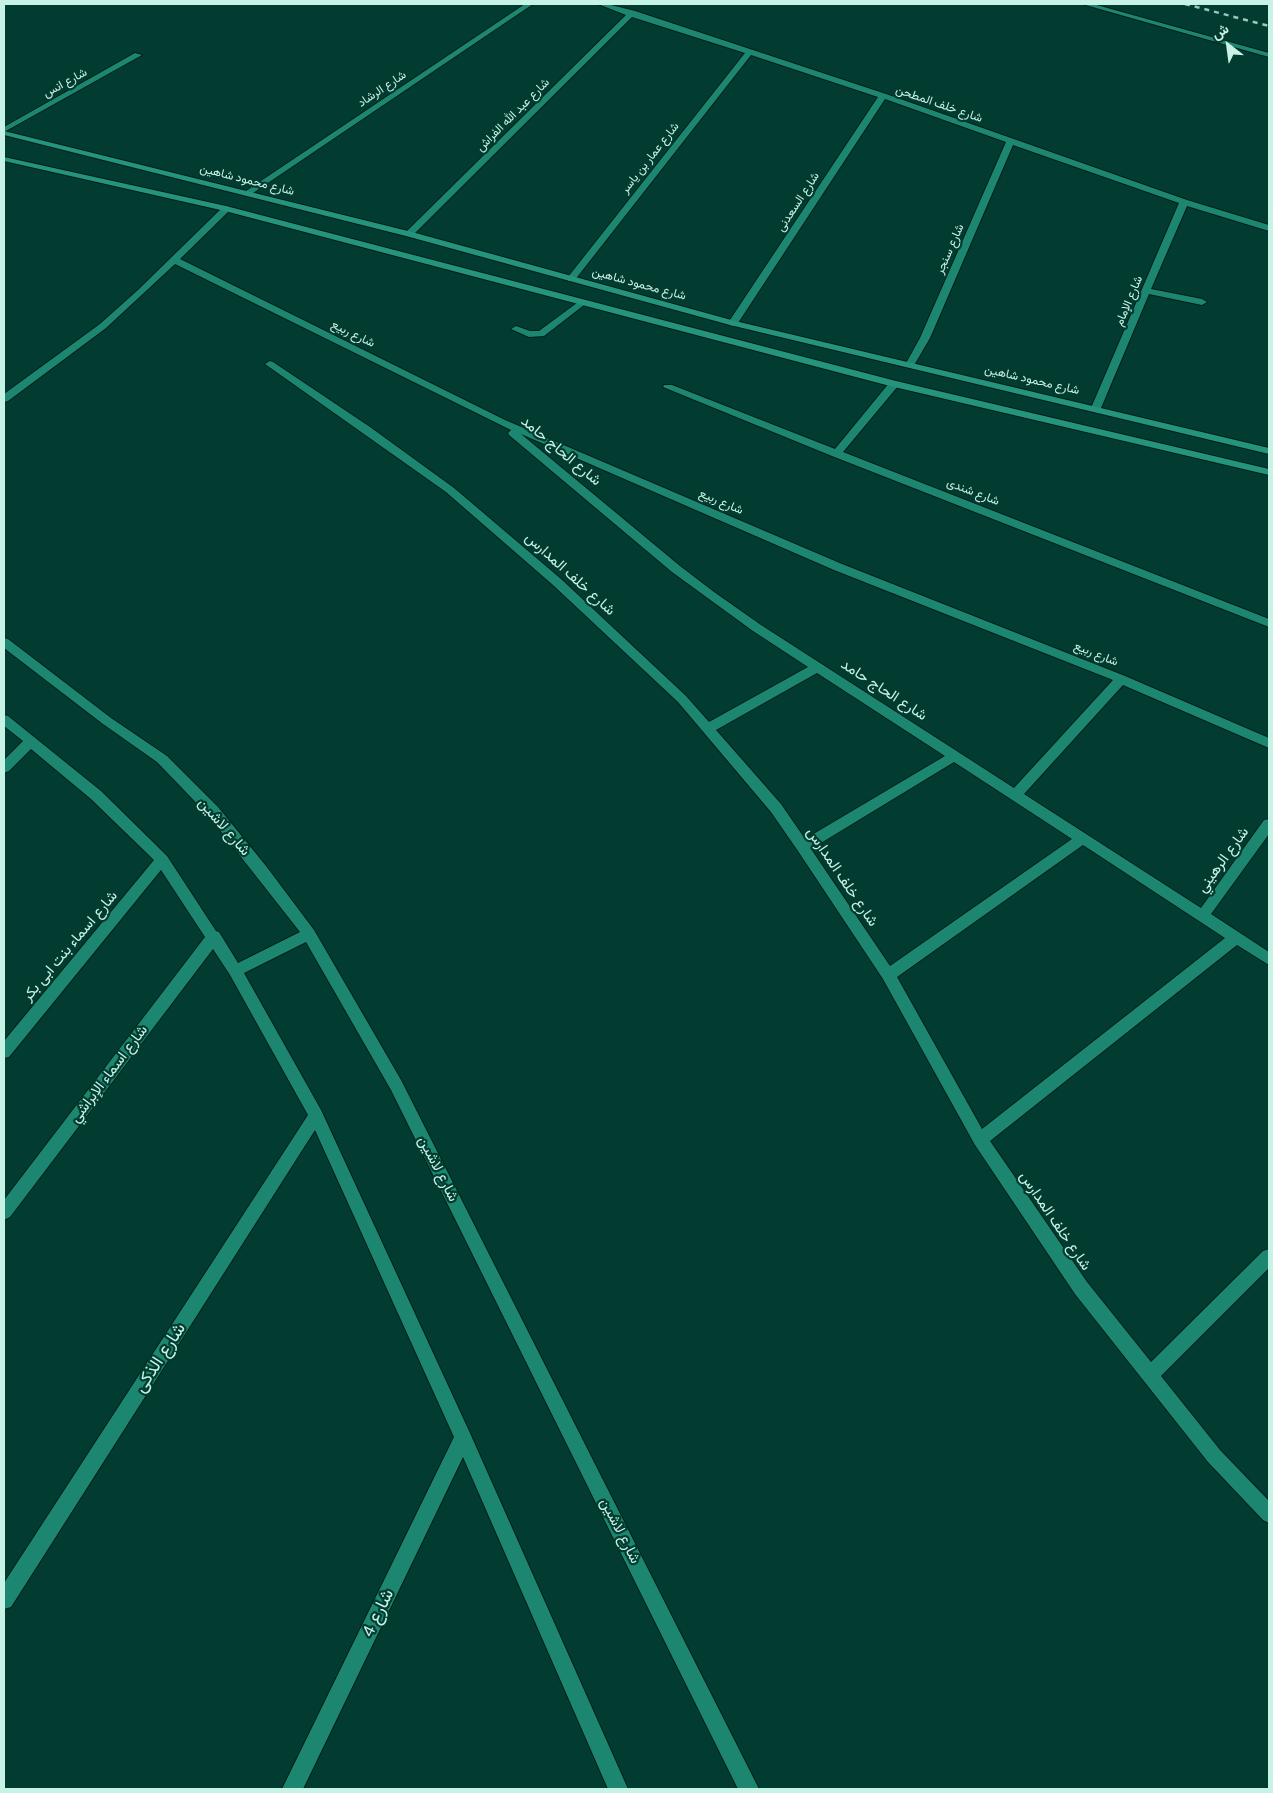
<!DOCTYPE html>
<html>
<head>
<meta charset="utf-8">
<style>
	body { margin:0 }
	#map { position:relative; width:1273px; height:1793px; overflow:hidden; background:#023c30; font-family:Karla,Vazirmatn,sans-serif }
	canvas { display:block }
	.frame { position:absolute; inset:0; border:5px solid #c7f3e6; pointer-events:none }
	.north { position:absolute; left:1203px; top:20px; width:50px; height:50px; -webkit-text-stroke:4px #023c30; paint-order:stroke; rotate:330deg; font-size:14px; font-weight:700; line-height:20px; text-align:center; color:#c7f3e6 }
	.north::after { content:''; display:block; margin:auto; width:18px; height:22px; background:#c7f3e6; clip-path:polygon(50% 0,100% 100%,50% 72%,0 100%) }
</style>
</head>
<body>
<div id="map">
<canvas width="1273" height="1793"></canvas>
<div class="frame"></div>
<div class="north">ش</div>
</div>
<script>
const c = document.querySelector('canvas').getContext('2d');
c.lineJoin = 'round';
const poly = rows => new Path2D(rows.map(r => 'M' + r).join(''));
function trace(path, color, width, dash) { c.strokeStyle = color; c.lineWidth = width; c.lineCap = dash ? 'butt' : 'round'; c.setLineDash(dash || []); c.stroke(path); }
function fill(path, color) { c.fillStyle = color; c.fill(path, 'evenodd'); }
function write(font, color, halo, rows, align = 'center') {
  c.font = font + ' Karla,Vazirmatn,sans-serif'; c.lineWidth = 4.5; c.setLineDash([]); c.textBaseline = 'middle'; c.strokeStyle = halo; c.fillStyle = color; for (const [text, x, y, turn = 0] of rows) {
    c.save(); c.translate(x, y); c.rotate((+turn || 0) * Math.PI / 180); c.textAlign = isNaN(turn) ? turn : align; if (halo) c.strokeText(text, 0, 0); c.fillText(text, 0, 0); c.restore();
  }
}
const minor = poly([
	[525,4,533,4,250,195,243,193,525,4],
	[598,4,607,4,635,11,886,94,1187,200,1269,225,1269,231,1187,206,1151,289,1202,299,1207,302,1202,305,1149,294,1101,408,1096,411,1092,410,1091,408,1179,203,1013,145,930,338,913,367,907,367,905,365,920,338,1006,142,885,99,738,323,733,326,730,325,728,323,878,97,751,55,574,281,568,281,568,277,745,53,632,17,412,236,406,236,406,232,626,15,598,4],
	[135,53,142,55,4,132,4,127,135,53],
	[226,206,229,207,229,211,180,259,505,420,842,564,1125,676,1269,738,1269,748,1123,685,1024,794,1201,908,1264,820,1269,819,1269,834,1211,914,1269,952,1269,965,1237,945,990,1141,1087,1282,1151,1362,1263,1251,1269,1249,1269,1268,1161,1376,1220,1450,1269,1501,1269,1523,1263,1520,1208,1462,1075,1294,975,1145,883,979,798,851,771,812,678,702,553,585,446,492,265,364,270,361,273,362,370,427,454,488,561,579,686,696,709,722,808,667,753,631,672,572,509,435,508,433,511,430,175,264,106,328,8,401,4,402,4,394,100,324,138,290,223,207,226,206],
	[521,434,834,570,1113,680,1014,788,761,625,714,592,680,566,521,434],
	[817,673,945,756,805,839,781,804,716,730,817,673],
	[954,762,1072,839,890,966,811,849,954,762],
	[1083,845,1225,938,982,1129,897,977,1083,845],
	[581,300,586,303,584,305,544,336,529,337,511,329,516,326,530,331,539,331,581,300],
	[894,381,898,382,898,386,843,452,1269,619,1269,627,832,456,663,387,664,385,672,385,835,449,890,382,894,381],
	[4,638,8,639,111,718,167,756,218,807,266,866,314,930,401,1080,759,1789,738,1789,391,1090,306,942,244,973,321,1110,469,1431,628,1789,608,1789,463,1457,303,1789,282,1789,454,1437,315,1130,11,1607,4,1609,4,1583,308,1115,230,975,213,949,10,1217,4,1220,4,1200,205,937,161,870,9,1057,4,1058,4,1041,154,860,91,799,31,749,9,771,4,773,4,760,23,741,4,726,4,715,8,716,101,791,167,856,216,931,219,932,238,963,300,932,208,815,157,762,103,724,4,648,4,638]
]);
const tertiary = poly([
	[1082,4,1093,4,1269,53,1269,57,1082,4]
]);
const secondary = poly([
	[4,131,412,232,735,321,1269,448,1269,454,730,325,406,236,4,135,4,131],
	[4,157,226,206,896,381,1269,469,1269,475,890,386,225,211,4,161,4,157]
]);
trace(minor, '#022019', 2);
trace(tertiary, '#022019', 2);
trace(secondary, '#022019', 2);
fill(minor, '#1d8670');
fill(tertiary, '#1d8670');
fill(secondary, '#25947c');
trace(poly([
	[1185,4,1269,26]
]), '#99c8bc', 2.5, [5, 5]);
write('12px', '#c7f3e6', '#023c30', [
	["شارع انس",65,83,-29],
	["شارع الرشاد",382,89,-34],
	["شارع خلف المطحن",939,104,19],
	["شارع عبد الله الفراش",513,115,-45],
	["شارع عمار بن ياسر",650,158,-52],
	["شارع محمود شاهين",247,180,14],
	["شارع السعدنى",798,202,-57],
	["شارع سنجر",950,249,-66],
	["شارع محمود شاهين",639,284,15],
	["شارع الإمام",1129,301,-67],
	["شارع ربيع",353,334,26],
	["شارع محمود شاهين",1032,380,13],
	["شارع شندى",973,492,21],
	["شارع ربيع",721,502,23],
	["شارع ربيع",1096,654,22]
]);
write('15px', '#c7f3e6', '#023c30', [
	["شارع الحاج حامد",561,451,40],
	["شارع خلف المدارس",570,574,42],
	["شارع الحاج حامد",884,690,33],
	["شارع لاشين",224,827,49],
	["شارع الرهيني",1223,860,-54],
	["شارع خلف المدارس",842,877,56],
	["شارع اسماء بنت ابى بكر",70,946,-50],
	["شارع اسماء الإبراشي",109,1074,-53],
	["شارع لاشين",438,1169,63],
	["شارع خلف المدارس",1055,1221,56],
	["شارع لاشين",620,1531,63]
]);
write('18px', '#c7f3e6', '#023c30', [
	["شارع الذكى",160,1358,-57],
	["شارع 4",378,1613,-64]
]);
</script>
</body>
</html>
